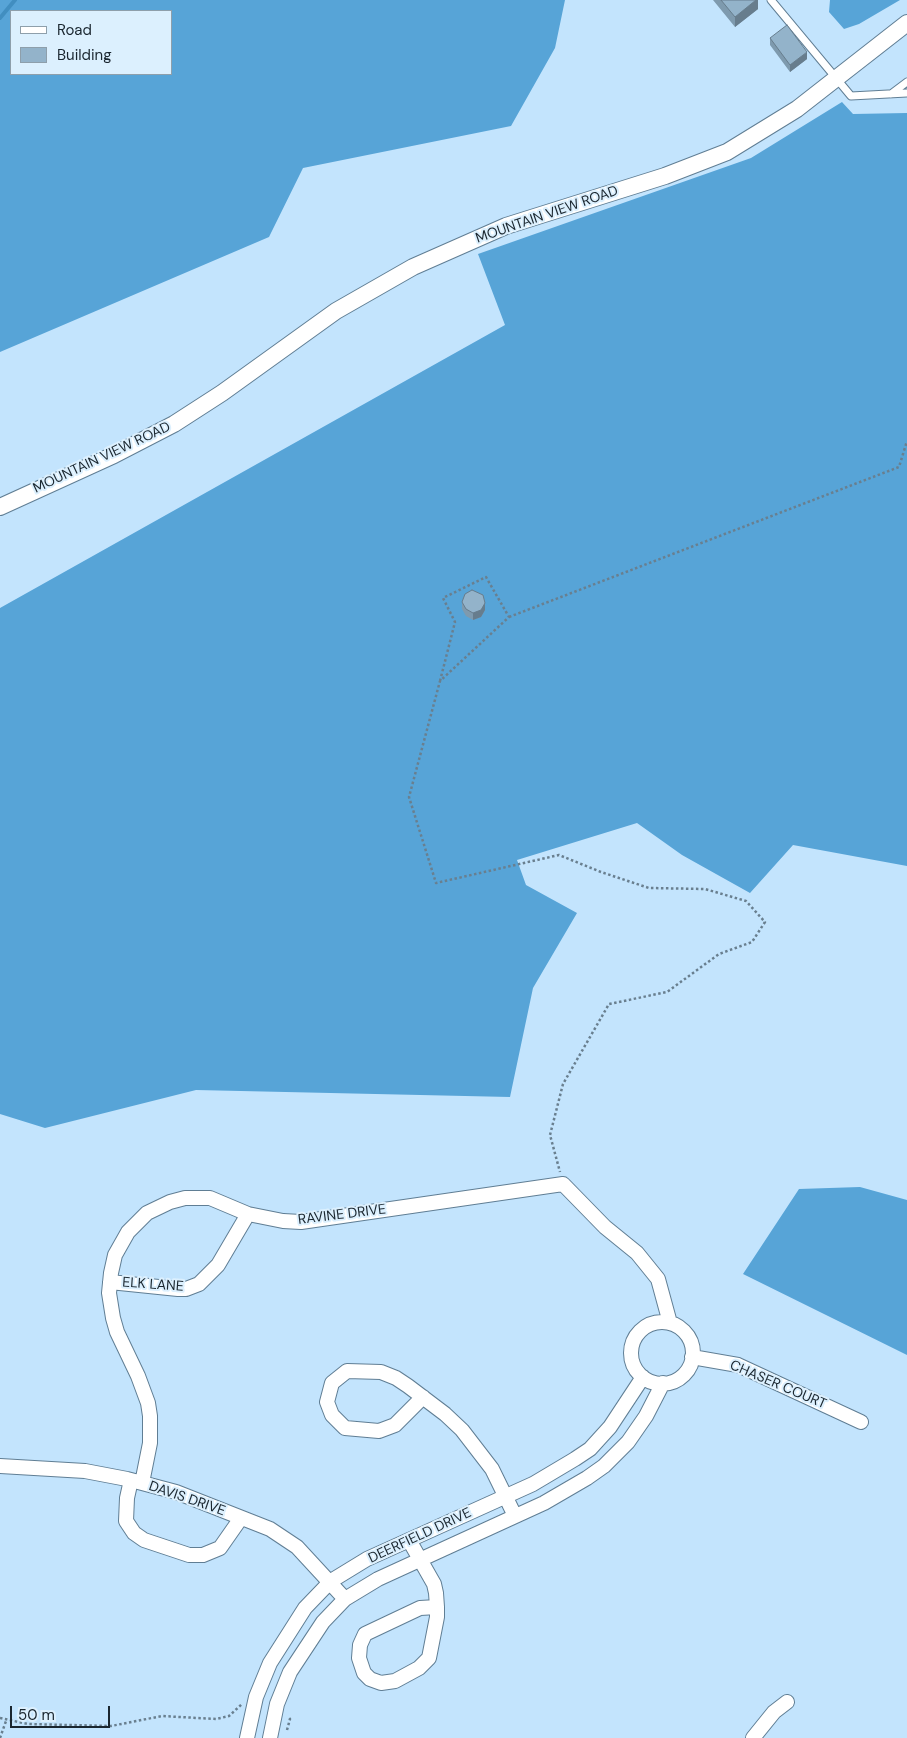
<!DOCTYPE html>
<html>
<head>
<meta charset="utf-8">
<style>
	body { margin:0 }
	#map { position:relative; width:907px; height:1738px; overflow:hidden; background:#c3e4fd; font-family:"DM Sans",sans-serif }
	canvas { display:block }
	.legend { position:absolute; left:10px; top:10px; width:162px; height:65px; box-sizing:border-box; background:#dcf0fe; border:1px solid #8e9fab; margin:0; padding:6px 9px; list-style:none; font-size:15px; color:#1a262f }
	.legend li { display:flex; align-items:center; gap:10px; height:25px }
	.legend b { width:25px; border:1px solid #8e9fab }
	.scale { position:absolute; left:10px; top:1706px; width:100px; height:22px; box-sizing:border-box; border:2px solid #1a262f; border-top:0; padding-left:6px; font-size:15px; line-height:18px; white-space:nowrap; color:#1a262f; -webkit-text-stroke:4px #dcf0fe; paint-order:stroke }
</style>
</head>
<body>
<div id="map">
<canvas width="907" height="1738"></canvas>
<ul class="legend">
<li><b style="height:6px;background:#fff"></b>Road</li>
<li><b style="height:14px;background:#93b3ca"></b>Building</li>
</ul>
<div class="scale">50 m</div>
</div>
<script>
const c = document.querySelector('canvas').getContext('2d');
c.lineJoin = 'round';
function fill(path, color) { c.fillStyle = color; c.fill(path, 'evenodd'); }
const poly = rows => new Path2D(rows.map(r => 'M' + r).join(''));
function trace(path, color, width, dash) { c.strokeStyle = color; c.lineWidth = width; c.lineCap = dash ? 'butt' : 'round'; c.setLineDash(dash || []); c.stroke(path); }
function write(font, color, halo, rows, align = 'center') {
  c.font = font + ' "DM Sans",sans-serif'; c.lineWidth = 4; c.setLineDash([]); c.textBaseline = 'middle'; c.strokeStyle = halo; c.fillStyle = color; for (const [text, x, y, turn = 0] of rows) {
    c.save(); c.translate(x, y); c.rotate((+turn || 0) * Math.PI / 180); c.textAlign = isNaN(turn) ? turn : align; if (halo) c.strokeText(text, 0, 0); c.fillText(text, 0, 0); c.restore();
  }
}
fill(poly([
	[0,0,565,0,555,48,511,126,303,168,269,237,0,352],
	[11,11,171,11,171,74,11,74],
	[830,0,900,0,859,24,844,29,829,12],
	[842,102,853,114,907,113,907,866,793,845,750,893,682,855,637,823,517,860,526,885,577,913,533,988,510,1097,196,1090,45,1128,0,1114,0,608,505,325,478,254,751,158],
	[860,1187,907,1200,907,1355,743,1274,799,1189]
]), '#57a4d7');
trace(poly([
	[0,18,15,0]
]), '#418ec0', 4);
const service = poly([
	[771,0,851,96,907,93],
	[891,94,907,82]
]);
const minor = poly([
	[110,1282,178,1289,186,1289,199,1284,218,1265,248,1214],
	'631 1353a31 31 0 1 1 62 0a31 31 0 1 1-62 0Z',
	[692,1357,738,1365,861,1422],
	[423,1397,395,1425,379,1431,345,1428,332,1415,327,1402,332,1383,347,1371,381,1372,396,1378,408,1386,445,1414,462,1430,492,1469,515,1516],
	[0,1466,85,1471,127,1479,176,1492,270,1529,297,1547,345,1599],
	[131,1480,127,1498,126,1521,134,1533,144,1540,189,1555,203,1555,220,1548,241,1518],
	[142,1483,150,1443,150,1416,148,1403,138,1376,117,1332,113,1318,109,1293,111,1273,115,1255,128,1232,147,1213,170,1202,185,1198,210,1198,248,1214,283,1221,301,1222,563,1184,605,1227,637,1253,658,1279,670,1323],
	[409,1540,434,1584,436,1593,437,1607,437,1617,429,1658,419,1668,395,1681,381,1683,370,1679,364,1673,359,1658,360,1645,365,1634,420,1608,437,1607],
	[247,1738,256,1697,270,1663,305,1608,331,1581,367,1559,533,1484,575,1459,590,1449,610,1427,643,1377],
	[270,1738,277,1704,290,1672,323,1622,345,1599,378,1579,544,1503,587,1478,604,1466,628,1442,646,1416,663,1383],
	[753,1738,774,1712,787,1702]
]);
const tertiary = poly([
	[0,507,114,455,174,424,222,393,336,311,413,267,506,226,665,176,727,152,797,109,907,23]
]);
trace(service, '#607e94', 9);
trace(minor, '#607e94', 16);
trace(tertiary, '#607e94', 18);
trace(poly([
	[509,617,899,467,907,441],
	[440,681,455,622,443,598,486,577,509,617,440,681,409,797,436,883,559,855,601,872,649,888,705,889,746,901,765,922,752,942,719,954,667,992,609,1004,563,1084,550,1135,560,1172],
	[0,1718,28,1724,111,1726,162,1716,216,1719,229,1716,242,1704],
	[287,1730,290,1719,288,1717],
	[0,1738,6,1721]
]), '#697f8f', 2.5, [2.5, 2.5]);
trace(service, '#fff', 7);
trace(minor, '#fff', 14);
trace(tertiary, '#fff', 16);
fill(poly([
	[713,0,758,0,758,9,735,27],
	[770,38,807,59,790,72,770,45],
	[462,602,485,610,481,617,473,620,466,616,462,609]
]), '#7e9aae');
fill(poly([
	[756,0,758,0,758,9,735,27,735,17],
	[807,52,807,59,790,72,790,65],
	[485,603,485,610,481,617,473,620,473,613]
]), '#677d8d');
const building = poly([
	[721,0,756,0,735,17,721,0],
	[787,25,807,52,790,65,770,38,787,25],
	[472,590,483,595,485,603,481,610,473,613,466,609,462,602,465,594,472,590]
]);
fill(building, '#93b3ca');
trace(building, '#677d8d', 1);
write('14px', '#1a262f', '#dcf0fe', [
	["MOUNTAIN VIEW ROAD",547,215,-19],
	["MOUNTAIN VIEW ROAD",102,458,-25],
	["RAVINE DRIVE",342,1215,-7],
	["ELK LANE",153,1285,4],
	["CHASER COURT",778,1385,23],
	["DAVIS DRIVE",187,1499,19],
	["DEERFIELD DRIVE",420,1536,-25]
]);
</script>
</body>
</html>
